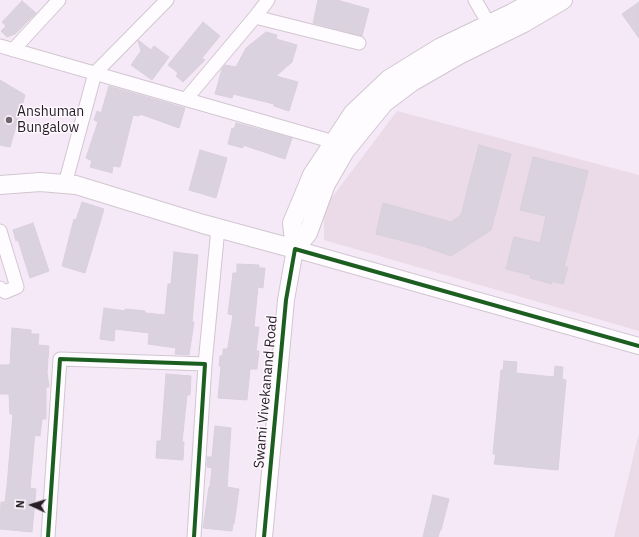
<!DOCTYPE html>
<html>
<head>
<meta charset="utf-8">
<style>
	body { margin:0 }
	#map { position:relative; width:639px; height:537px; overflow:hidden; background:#f6e9f7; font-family:"IBM Plex Sans",sans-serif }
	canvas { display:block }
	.north { position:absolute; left:12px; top:485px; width:40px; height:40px; -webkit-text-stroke:3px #fdf8fd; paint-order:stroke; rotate:274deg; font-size:11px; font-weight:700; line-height:16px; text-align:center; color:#261d27 }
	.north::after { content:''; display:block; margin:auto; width:14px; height:18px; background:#261d27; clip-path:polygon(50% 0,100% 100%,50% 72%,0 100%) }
</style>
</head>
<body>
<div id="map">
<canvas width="639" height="537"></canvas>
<div class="north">N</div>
</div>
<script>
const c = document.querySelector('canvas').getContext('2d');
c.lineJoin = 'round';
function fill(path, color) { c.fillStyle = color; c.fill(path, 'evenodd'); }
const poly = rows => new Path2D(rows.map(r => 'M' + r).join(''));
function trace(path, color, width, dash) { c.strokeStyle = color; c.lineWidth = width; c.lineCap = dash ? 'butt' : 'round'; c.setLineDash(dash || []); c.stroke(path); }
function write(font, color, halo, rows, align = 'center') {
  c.font = font + ' "IBM Plex Sans",sans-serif'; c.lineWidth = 3; c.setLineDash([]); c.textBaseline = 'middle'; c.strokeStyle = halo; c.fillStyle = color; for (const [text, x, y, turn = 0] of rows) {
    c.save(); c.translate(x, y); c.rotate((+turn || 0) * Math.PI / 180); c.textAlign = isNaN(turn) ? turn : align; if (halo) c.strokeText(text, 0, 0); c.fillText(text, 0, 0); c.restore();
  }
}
fill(poly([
	[397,111,639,175,639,331,324,240,324,208],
	[639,433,639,537,614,537]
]), '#ebdae8');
const building = poly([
	[318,0,337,0,369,9,362,36,313,23,318,0],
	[22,1,36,13,15,34,7,37,1,31,6,26,2,22,22,1],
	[639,2,639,38,622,14,639,2],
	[203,22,220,36,202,58,205,60,183,82,176,76,178,73,168,65,203,22],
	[266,32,277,35,276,39,297,45,292,62,276,76,298,82,289,111,274,106,274,104,233,94,232,98,215,94,222,69,225,65,236,67,246,48,266,32],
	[138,40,151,50,154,46,169,57,152,80,131,65,141,51,138,41,138,40],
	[0,80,25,95,10,147,0,145,0,80],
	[109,86,185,108,179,128,140,114,139,116,133,115,120,167,113,166,112,173,90,167,92,161,86,158,98,122,94,120,97,111,101,113,109,86],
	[236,123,292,138,285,159,243,145,243,148,228,144,232,128,234,129,236,123],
	[479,145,511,154,491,230,451,256,423,246,376,234,383,203,451,222,461,215,479,145],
	[200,150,227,158,216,198,189,190,200,150],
	[533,157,588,171,564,267,568,267,563,284,551,281,552,284,530,278,531,275,506,269,514,237,540,243,546,216,520,210,533,157],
	[82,202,104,209,85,273,62,266,74,219,76,220,82,202],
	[33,223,49,271,30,278,18,240,16,241,13,230,33,223],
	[174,252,198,255,192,322,194,322,189,355,175,354,176,348,148,344,149,333,115,329,114,341,100,339,104,308,125,311,125,309,145,311,145,313,165,315,168,284,171,284,174,252],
	[237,264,259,265,259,268,265,268,263,288,258,287,254,327,259,327,256,351,259,351,257,369,250,369,247,400,218,398,221,366,219,366,220,356,223,355,223,349,227,349,228,347,233,315,228,314,231,290,233,273,237,273,237,264],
	[12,328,31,330,31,334,39,334,38,345,49,346,47,372,49,387,46,387,46,419,42,419,40,436,35,435,34,443,30,488,36,489,32,532,0,529,1,502,5,502,7,486,13,414,10,414,9,394,0,394,0,365,10,365,12,328],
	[504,361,517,362,516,373,554,377,555,366,563,367,562,379,566,380,558,470,494,464,496,454,493,454,501,370,503,370,504,361],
	[166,374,191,376,190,395,187,395,182,442,184,442,183,460,156,458,157,441,161,441,166,374],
	[215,426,231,428,227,487,239,489,234,524,233,524,232,531,203,528,209,487,210,487,212,468,207,467,207,457,212,457,215,426],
	[433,495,449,499,441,530,440,530,438,537,423,537,433,495]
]);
fill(building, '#dbd2df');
trace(building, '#d8d0dc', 1);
const minor = poly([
	[475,0,489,24],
	[255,17,268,0],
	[0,46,334,142,341,147],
	[13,50,59,0],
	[186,99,255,17,359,43],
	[65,184,95,73,167,0],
	[0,231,17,287,5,292,0,288],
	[205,364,218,228],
	[48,537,60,359,205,364,194,537]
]);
const tertiary = poly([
	[264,537,286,300,295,249,639,346]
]);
const secondary = poly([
	[0,185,40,182,76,185,203,224,295,249],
	[295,249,308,233,326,184,345,151,384,103,412,82,459,55,524,23,563,0],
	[295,249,292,223,312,175,353,113,389,79,441,47,512,13,536,0]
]);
trace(minor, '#d1c6d1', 15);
trace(tertiary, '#d1c6d1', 18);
trace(secondary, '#d1c6d1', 20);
trace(minor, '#fefcfe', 13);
trace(tertiary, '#fefcfe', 16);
trace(secondary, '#fefcfe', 18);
trace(poly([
	[48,537,60,359,205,364,194,537],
	[264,537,286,300,295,249,639,346]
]), '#1b5e20', 4);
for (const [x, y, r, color] of [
	[9,120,4,"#6f6470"]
]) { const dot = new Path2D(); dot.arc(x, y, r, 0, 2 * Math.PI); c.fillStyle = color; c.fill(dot); trace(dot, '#fdf8fd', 1.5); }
write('14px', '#261d27', '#fdf8fd', [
	["Anshuman",17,112],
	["Bungalow",17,128]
], 'left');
write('14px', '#261d27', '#fdf8fd', [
	["Swami Vivekanand Road",266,392,-85]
]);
</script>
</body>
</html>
